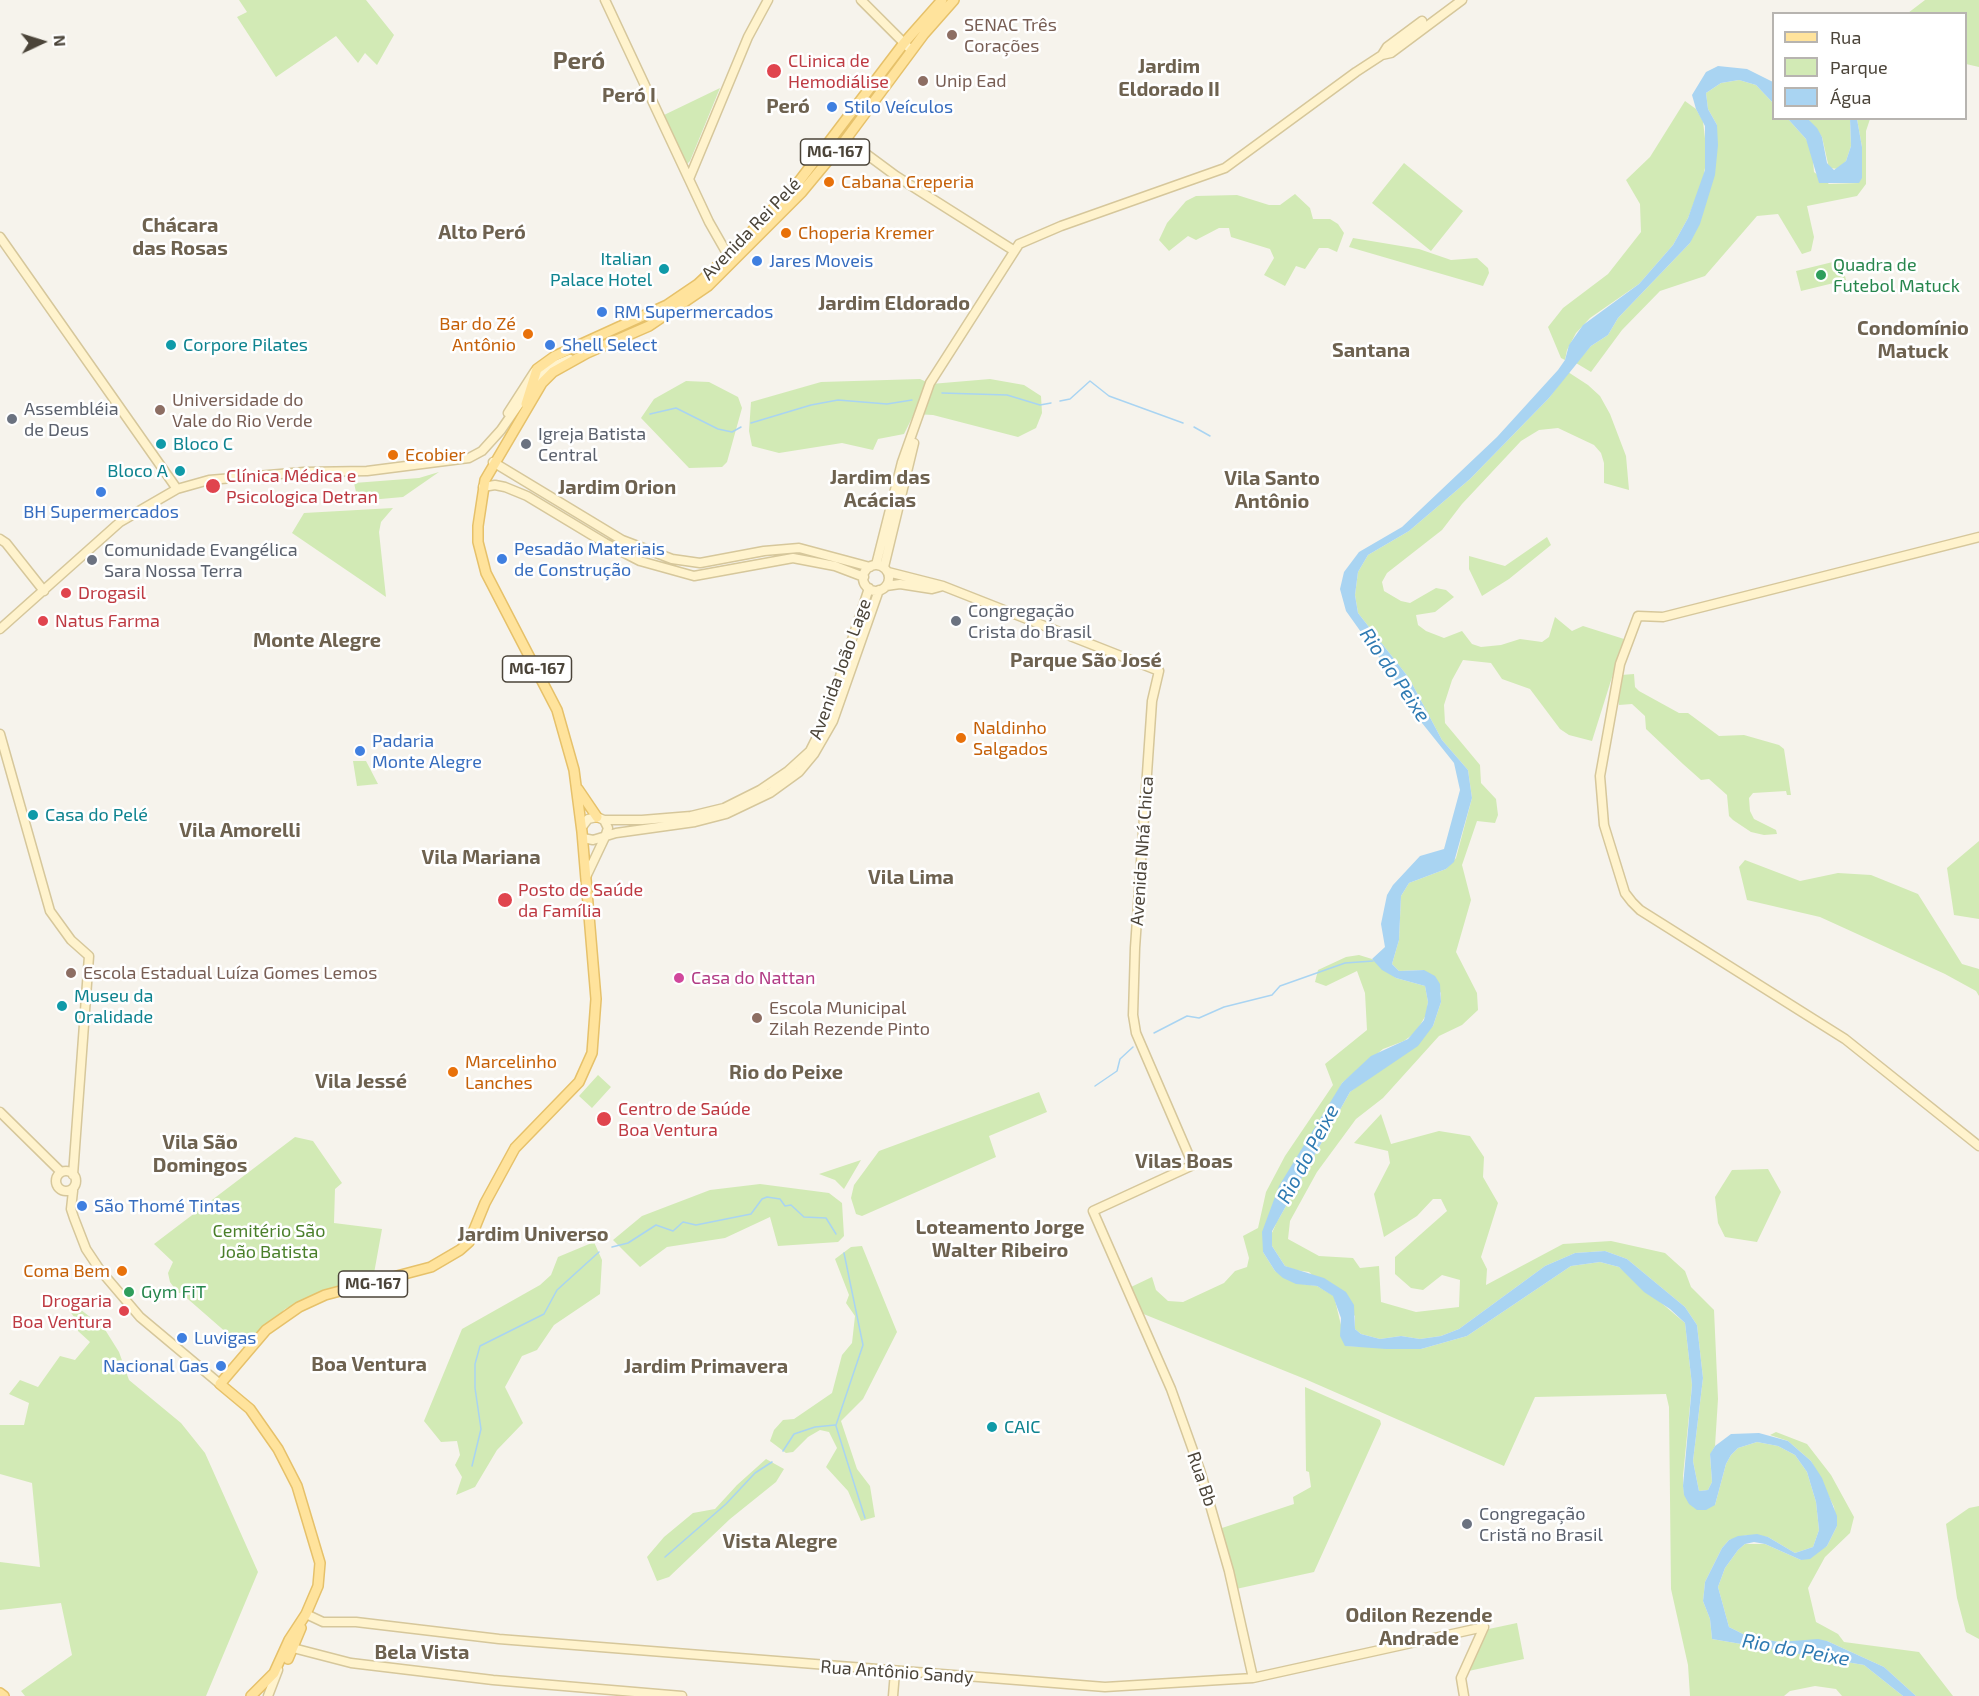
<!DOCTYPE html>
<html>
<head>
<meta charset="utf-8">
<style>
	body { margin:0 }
	#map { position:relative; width:1979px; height:1696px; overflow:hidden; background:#f6f3ec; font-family:"Exo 2",sans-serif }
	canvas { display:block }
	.legend { position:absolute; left:1772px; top:12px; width:195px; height:108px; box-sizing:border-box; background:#fff; border:2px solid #b7b4b0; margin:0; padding:8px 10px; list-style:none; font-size:18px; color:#4b4439 }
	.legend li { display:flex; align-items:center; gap:12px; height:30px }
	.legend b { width:30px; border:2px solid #b7b4b0 }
	.north { position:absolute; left:12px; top:12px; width:60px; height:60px; -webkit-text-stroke:4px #fff; paint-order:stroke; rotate:86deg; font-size:16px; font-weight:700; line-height:24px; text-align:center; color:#4b4439 }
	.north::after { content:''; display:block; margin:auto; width:21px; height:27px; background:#4b4439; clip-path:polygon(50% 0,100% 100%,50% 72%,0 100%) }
</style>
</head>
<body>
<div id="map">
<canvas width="1979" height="1696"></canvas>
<ul class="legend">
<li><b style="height:8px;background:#ffe39c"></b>Rua</li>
<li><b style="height:16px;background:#d2eab5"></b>Parque</li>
<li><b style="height:16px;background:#a9d4f2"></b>Água</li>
</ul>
<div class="north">N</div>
</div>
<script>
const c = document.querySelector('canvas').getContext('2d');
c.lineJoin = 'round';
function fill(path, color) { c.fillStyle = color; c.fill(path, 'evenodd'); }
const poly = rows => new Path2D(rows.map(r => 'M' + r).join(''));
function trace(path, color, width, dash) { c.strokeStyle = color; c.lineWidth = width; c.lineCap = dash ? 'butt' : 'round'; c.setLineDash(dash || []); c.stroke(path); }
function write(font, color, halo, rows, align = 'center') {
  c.font = font + ' "Exo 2",sans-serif'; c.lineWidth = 5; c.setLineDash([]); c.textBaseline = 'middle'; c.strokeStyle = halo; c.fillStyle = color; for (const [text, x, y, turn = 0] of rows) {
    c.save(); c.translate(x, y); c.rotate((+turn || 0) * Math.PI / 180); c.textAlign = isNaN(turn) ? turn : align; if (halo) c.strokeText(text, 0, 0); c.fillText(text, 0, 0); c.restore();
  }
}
fill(poly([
	[239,0,366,0,394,35,377,65,365,53,358,63,336,36,276,77,237,17,247,12],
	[1925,0,1979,0,1979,67,1966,64,1966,14,1908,13],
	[1739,80,1756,85,1773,103,1774,118,1788,119,1806,139,1812,150,1814,172,1829,184,1859,183,1862,147,1857,119,1870,119,1866,131,1866,184,1857,196,1807,206,1814,237,1811,251,1802,254,1778,214,1757,216,1705,276,1660,291,1622,330,1591,372,1576,363,1591,346,1608,335,1618,318,1690,243,1717,125,1708,109,1706,93,1721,83],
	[720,88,690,161,687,164,664,115],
	[1685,101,1696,109,1703,121,1707,156,1703,180,1688,218,1673,245,1639,284,1590,318,1576,333,1567,350,1565,360,1561,358,1548,327,1563,308,1608,274,1641,232,1640,204,1626,180,1650,157],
	[1808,119,1850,119,1851,146,1846,161,1839,169,1829,168,1822,137],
	[1404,163,1463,211,1431,251,1372,203],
	[1295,194,1310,208,1313,219,1330,219,1338,224,1344,233,1337,252,1328,248,1319,248,1305,269,1296,266,1285,286,1264,275,1274,258,1270,249,1231,237,1229,228,1219,228,1196,240,1188,236,1169,251,1159,240,1167,223,1186,201,1196,196,1237,195,1269,205,1280,205],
	[1353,238,1419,249,1451,260,1477,258,1488,268,1489,273,1483,286,1349,247],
	[1841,260,1846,280,1801,291,1796,271],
	[1568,372,1588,385,1600,396,1610,414,1626,456,1629,490,1604,483,1604,463,1601,453,1594,445,1558,428,1539,430,1521,441,1462,504,1442,530,1387,573,1382,582,1384,591,1401,601,1410,603,1436,588,1446,590,1454,597,1435,612,1416,615,1418,625,1426,631,1444,638,1462,631,1472,644,1481,647,1501,645,1520,639,1542,642,1549,637,1555,617,1572,631,1583,626,1624,639,1592,741,1569,735,1560,729,1530,689,1502,679,1491,663,1463,660,1452,680,1444,705,1445,723,1480,765,1481,783,1496,799,1498,815,1495,823,1477,821,1462,865,1471,900,1456,952,1477,993,1478,1010,1462,1025,1439,1036,1383,1098,1356,1119,1317,1172,1290,1221,1288,1239,1319,1256,1353,1258,1360,1268,1379,1266,1381,1302,1416,1312,1459,1307,1460,1280,1442,1275,1423,1290,1411,1288,1395,1274,1395,1257,1447,1211,1441,1199,1433,1199,1417,1216,1384,1237,1374,1194,1390,1163,1388,1151,1354,1143,1381,1114,1391,1144,1439,1131,1470,1136,1484,1157,1483,1177,1498,1203,1481,1257,1487,1269,1486,1285,1563,1244,1611,1241,1665,1253,1685,1271,1691,1287,1714,1310,1718,1399,1715,1446,1710,1455,1712,1482,1708,1490,1699,1491,1693,1461,1703,1378,1697,1325,1685,1307,1627,1259,1605,1251,1575,1253,1545,1266,1459,1329,1441,1336,1420,1339,1401,1336,1380,1339,1361,1334,1355,1329,1355,1316,1309,1272,1295,1270,1285,1266,1272,1246,1272,1231,1350,1092,1433,1026,1441,1002,1441,993,1423,970,1399,971,1392,964,1399,940,1401,896,1409,883,1446,869,1456,858,1472,798,1468,770,1442,740,1409,678,1358,613,1355,595,1358,572,1368,555,1409,531,1470,479,1549,398],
	[920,379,931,384,990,379,1024,385,1041,396,1042,413,1036,428,1018,437,933,415,914,414,904,434,878,439,873,450,842,443,779,453,752,446,749,431,751,402,821,382],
	[686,381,709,382,738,397,742,408,727,462,722,467,689,468,641,418,654,399],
	[439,472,403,497,358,501,354,483,419,478],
	[393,508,381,522,379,532,386,597,292,533,304,513],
	[1547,537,1551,545,1509,579,1482,596,1469,569,1469,556,1505,566],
	[1634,674,1635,687,1639,691,1679,713,1688,713,1719,736,1744,735,1779,745,1784,749,1791,795,1787,795,1786,791,1753,793,1749,798,1750,811,1754,819,1776,830,1777,834,1764,835,1751,832,1733,820,1729,816,1727,795,1709,779,1701,780,1683,764,1646,729,1645,716,1632,704,1619,705,1617,680,1621,675],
	[353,761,366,761,378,784,357,786],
	[1979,841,1979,919,1954,915,1947,868],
	[1745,860,1800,881,1838,873,1871,875,1918,894,1962,964,1979,969,1979,996,1976,991,1945,974,1820,917,1747,900,1739,867],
	[1359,955,1372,959,1396,978,1425,986,1428,1002,1426,1015,1416,1032,1404,1041,1383,1049,1342,1083,1263,1252,1275,1271,1296,1283,1317,1286,1334,1296,1346,1346,1421,1349,1467,1336,1571,1266,1600,1262,1619,1267,1685,1323,1692,1385,1683,1476,1684,1495,1715,1505,1726,1464,1731,1455,1738,1448,1757,1442,1778,1446,1795,1455,1807,1472,1816,1502,1819,1530,1813,1547,1795,1553,1768,1537,1747,1535,1729,1540,1722,1548,1705,1582,1704,1592,1703,1601,1710,1619,1712,1639,1864,1665,1903,1696,1842,1696,1836,1689,1815,1686,1790,1691,1784,1696,1690,1696,1688,1665,1671,1589,1669,1407,1666,1394,1535,1397,1504,1466,1305,1379,1141,1313,1131,1287,1152,1277,1156,1290,1168,1301,1183,1302,1224,1283,1235,1271,1247,1267,1249,1258,1243,1236,1258,1228,1266,1192,1285,1156,1333,1085,1325,1064,1367,1030,1365,993,1357,971,1326,986,1315,982,1318,970,1346,957],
	[598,1075,611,1087,592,1108,579,1096],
	[1039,1092,1047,1112,989,1136,996,1157,862,1216,856,1214,851,1198,854,1185,879,1151],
	[295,1137,313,1141,342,1183,335,1189,334,1223,382,1229,373,1279,310,1297,285,1309,244,1348,181,1293,178,1293,170,1282,168,1273,173,1262,154,1244],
	[861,1160,844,1189,835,1180,819,1174],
	[1768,1169,1781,1192,1757,1242,1725,1237,1718,1223,1715,1197,1732,1170],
	[760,1184,829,1193,842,1203,844,1236,838,1242,778,1246,770,1217,725,1238,667,1247,640,1267,613,1240,642,1216,710,1190],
	[594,1242,602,1260,600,1294,554,1325,537,1350,522,1356,505,1387,523,1423,497,1450,475,1487,456,1495,462,1477,455,1465,460,1455,457,1441,441,1442,424,1421,462,1329,540,1285,551,1275,558,1257],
	[862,1246,897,1332,863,1399,841,1421,857,1469,870,1486,875,1517,861,1521,848,1491,826,1467,837,1448,829,1432,820,1430,808,1437,793,1452,786,1453,770,1441,774,1430,783,1420,794,1419,832,1393,842,1355,852,1343,855,1316,846,1303,849,1295,835,1259,851,1247],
	[62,1299,71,1302,104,1328,119,1352,129,1380,181,1423,205,1453,258,1572,206,1696,25,1696,21,1691,72,1655,61,1603,0,1610,0,1562,40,1567,32,1483,0,1474,0,1425,24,1425,29,1403,9,1394,20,1380,38,1387,60,1356,75,1360,90,1342,78,1331,78,1323],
	[1305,1387,1380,1420,1381,1424,1314,1572,1236,1589,1222,1528,1294,1504,1293,1497,1311,1487,1309,1472,1306,1471],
	[1776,1432,1807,1444,1831,1475,1854,1517,1850,1533,1825,1557,1808,1588,1816,1622,1838,1634,1844,1642,1919,1652,1953,1696,1916,1696,1884,1667,1827,1641,1779,1642,1747,1636,1729,1627,1718,1587,1725,1568,1738,1550,1745,1544,1765,1544,1801,1560,1827,1546,1837,1526,1834,1507,1811,1461,1788,1441,1770,1435],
	[766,1459,784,1469,776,1482,730,1519,669,1577,657,1581,647,1557,664,1537,693,1513,715,1509,737,1485],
	[1979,1506,1979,1639,1966,1632,1957,1598,1946,1524,1969,1508],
	[1517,1623,1524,1659,1464,1672,1484,1630]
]), '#d2eab5');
fill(poly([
	[1718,66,1747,69,1773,82,1773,103,1756,85,1739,80,1721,83,1706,93,1708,109,1717,125,1718,145,1715,175,1700,224,1690,243,1618,318,1608,335,1591,346,1549,398,1470,479,1409,531,1368,555,1358,572,1355,595,1358,613,1409,678,1442,740,1468,770,1472,798,1454,862,1446,869,1409,883,1401,896,1399,940,1392,964,1399,971,1424,970,1435,976,1440,984,1441,1002,1433,1026,1418,1046,1350,1092,1272,1231,1272,1246,1285,1266,1324,1278,1346,1292,1354,1305,1355,1329,1361,1334,1380,1339,1401,1336,1420,1339,1441,1336,1459,1329,1545,1266,1575,1253,1605,1251,1627,1259,1685,1307,1697,1325,1703,1378,1693,1461,1699,1491,1708,1490,1712,1482,1710,1454,1715,1446,1731,1434,1759,1433,1788,1441,1811,1461,1822,1478,1837,1516,1837,1526,1827,1546,1810,1559,1801,1560,1765,1544,1754,1542,1745,1544,1738,1550,1725,1568,1718,1587,1729,1627,1747,1636,1779,1642,1818,1639,1827,1641,1884,1667,1916,1696,1903,1696,1864,1665,1712,1639,1710,1619,1703,1601,1704,1592,1705,1582,1722,1548,1729,1540,1738,1536,1757,1534,1768,1537,1795,1553,1813,1547,1819,1530,1816,1502,1807,1472,1795,1455,1778,1446,1757,1442,1738,1448,1731,1455,1726,1464,1715,1505,1706,1510,1697,1510,1689,1504,1684,1495,1683,1486,1692,1385,1685,1323,1670,1309,1644,1292,1619,1267,1600,1262,1571,1266,1467,1336,1421,1349,1386,1349,1345,1346,1340,1336,1341,1318,1333,1296,1317,1286,1296,1284,1283,1278,1275,1271,1263,1252,1262,1232,1279,1186,1342,1083,1371,1056,1408,1039,1424,1020,1428,1002,1425,986,1396,978,1382,970,1372,959,1385,947,1381,924,1387,895,1393,885,1420,856,1444,849,1460,790,1454,763,1422,723,1403,691,1346,611,1340,589,1344,572,1359,552,1402,527,1497,437,1558,370,1565,360,1569,345,1583,325,1639,284,1673,245,1688,218,1705,170,1705,126,1696,109,1692,95,1706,72],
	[1788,119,1808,119,1817,128,1822,137,1827,163,1834,170,1846,161,1851,146,1850,119,1857,119,1862,147,1862,178,1859,183,1819,183,1806,139]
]), '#a9d4f2');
trace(poly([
	[942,393,1007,395,1040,405,1051,403],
	[1060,401,1070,399,1090,381,1109,396,1183,423],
	[650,414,676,408,718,429,732,432,741,427],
	[751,423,811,405,838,400,887,404,912,400],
	[1194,427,1210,436],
	[1154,1033,1187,1016,1199,1018,1224,1007,1272,995,1280,986,1345,963,1373,961],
	[1095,1086,1117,1071,1120,1059,1133,1047],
	[612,1247,628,1243,656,1225,673,1231,683,1222,696,1225,751,1214,762,1199,767,1197,780,1199,785,1206,791,1205,804,1217,826,1218,836,1234],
	[836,1425,863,1345,844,1253],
	[836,1426,865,1518],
	[783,1451,794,1434,815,1427,835,1425],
	[472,1466,481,1429,475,1388,475,1364,480,1346,544,1314,557,1290,599,1252],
	[665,1557,726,1504,755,1473,772,1462]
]), '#a9d4f2', 1.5);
const secondary = poly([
	[605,0,709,222,725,250,734,259],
	[861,0,911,50],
	[1382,55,1387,47,1422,21],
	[846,139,896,176,1013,250],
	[689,179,748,37,768,0],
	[0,237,177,489],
	[508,413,535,371],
	[493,462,622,540,672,559,700,563,764,551,799,548,870,567],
	[483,487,495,485,505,487,527,496,605,543,640,561,694,576,793,558,835,566,864,577],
	[1979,537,1663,617,1638,616,1620,664,1600,776,1604,825,1625,893,1632,902,1640,910,1845,1039,1979,1146],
	[0,539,6,543,44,591],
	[876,565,902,462,930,383,1019,244,1061,226,1225,168,1356,72,1382,55,1391,53,1462,0],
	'863 578a13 13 0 1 1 26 0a13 13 0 1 1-26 0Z',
	[884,567,914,443],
	[888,572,943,586,1159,671,1152,701,1135,948,1133,1015,1136,1033,1193,1165,1093,1211,1171,1389,1200,1470,1229,1571,1253,1678],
	[886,586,900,584,932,589,943,586],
	[0,629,120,522,177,489,209,480,304,472,367,471,469,458,482,451,501,430,537,378,553,366,570,359],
	[0,734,50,911,71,940,89,956,73,1175],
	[582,827,588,819,597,817,604,820,642,820,691,816,724,808,760,790,788,771,810,751,826,719,869,588],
	[583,838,593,840,616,833,695,822,726,814,770,793,799,772,814,754,833,721,879,590],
	[586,877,605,837,608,828,604,820],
	[0,1112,61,1172],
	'56 1181a10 10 0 1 1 20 0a10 10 0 1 1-20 0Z',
	[73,1191,71,1209,74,1218,86,1249,100,1270,140,1317,220,1384],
	[306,1614,323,1622,356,1622,499,1639,1105,1687,1253,1678,1484,1627],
	[293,1648,351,1663,493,1680,682,1696],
	[268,1696,278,1670],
	[893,1696,895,1672],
	[1464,1696,1461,1678,1484,1627]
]);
const primary = poly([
	[526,404,537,369,555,356,667,305,698,284,729,255,797,184,904,43,942,0],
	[578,789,597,817],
	[288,1659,301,1628],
	[0,1693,4,1696],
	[251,1696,274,1673,289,1640,306,1614,318,1586,320,1563,297,1486,278,1449,250,1409,220,1384,266,1330,299,1307,325,1295,431,1267,460,1250,469,1242,485,1203,515,1148,579,1082,592,1053,596,999,582,832,574,770,557,710,486,573,478,542,478,526,485,480,542,383,553,372,587,353,649,326,708,286,802,192,846,139,924,34,954,0]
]);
trace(secondary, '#d6c79b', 11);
trace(primary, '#e6c16a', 12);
trace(secondary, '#fff3cd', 8);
trace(primary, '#ffe39c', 9);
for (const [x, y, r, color] of [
	[952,35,6,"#8d6e63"],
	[774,71,8,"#e0444e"],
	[923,81,6,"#8d6e63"],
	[832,107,6,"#3f7fe0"],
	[829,182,6,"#e8710a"],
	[786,233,6,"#e8710a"],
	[757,261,6,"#3f7fe0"],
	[664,269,6,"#0f9aa8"],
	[1821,275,6,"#2e9e5b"],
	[602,312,6,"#3f7fe0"],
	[528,334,6,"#e8710a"],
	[171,345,6,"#0f9aa8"],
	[550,345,6,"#3f7fe0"],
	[160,410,6,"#8d6e63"],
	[12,419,6,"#6b7280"],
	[161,444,6,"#0f9aa8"],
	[526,444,6,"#6b7280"],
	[393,455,6,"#e8710a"],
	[180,471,6,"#0f9aa8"],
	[213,486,8,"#e0444e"],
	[101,492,6,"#3f7fe0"],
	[502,559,6,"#3f7fe0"],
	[92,560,6,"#6b7280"],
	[66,593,6,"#e0444e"],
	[43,621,6,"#e0444e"],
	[956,621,6,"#6b7280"],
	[961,738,6,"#e8710a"],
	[360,751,6,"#3f7fe0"],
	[33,815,6,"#0f9aa8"],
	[505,900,8,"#e0444e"],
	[71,973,6,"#8d6e63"],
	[679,978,6,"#d1479c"],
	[62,1006,6,"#0f9aa8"],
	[757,1018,6,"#8d6e63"],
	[453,1072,6,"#e8710a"],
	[604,1119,8,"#e0444e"],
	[82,1206,6,"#3f7fe0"],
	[122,1271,6,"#e8710a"],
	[129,1292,6,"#2e9e5b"],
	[124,1311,6,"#e0444e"],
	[182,1338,6,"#3f7fe0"],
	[221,1366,6,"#3f7fe0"],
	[992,1427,6,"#0f9aa8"],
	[1467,1524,6,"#6b7280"]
]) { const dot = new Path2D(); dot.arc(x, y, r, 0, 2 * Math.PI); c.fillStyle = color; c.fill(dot); trace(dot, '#fff', 2); }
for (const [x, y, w] of [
	[835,152,69],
	[537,669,69],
	[373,1284,69]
]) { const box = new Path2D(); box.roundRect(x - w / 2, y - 13, w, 26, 4.5); c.fillStyle = '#fff'; c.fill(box); trace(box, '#4b4439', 1.5); }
write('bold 16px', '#4b4439', null, [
	["MG-167",835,152],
	["MG-167",537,669],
	["MG-167",373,1284]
]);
write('18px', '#785e54', '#fff', [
	["SENAC Três",964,25],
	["Corações",964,46],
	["Unip Ead",935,81],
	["Universidade do",172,400],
	["Vale do Rio Verde",172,421],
	["Escola Estadual Luíza Gomes Lemos",83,973],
	["Escola Municipal",769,1008],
	["Zilah Rezende Pinto",769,1029]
], 'left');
write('18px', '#be3a42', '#fff', [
	["CLinica de",788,61],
	["Hemodiálise",788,82],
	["Clínica Médica e",226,476],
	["Psicologica Detran",226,497],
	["Drogasil",78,593],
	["Natus Farma",55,621],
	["Posto de Saúde",518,890],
	["da Família",518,911],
	["Centro de Saúde",618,1109],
	["Boa Ventura",618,1130],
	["Drogaria",112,1301,"right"],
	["Boa Ventura",112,1322,"right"]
], 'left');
write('18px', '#366cbe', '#fff', [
	["Stilo Veículos",844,107],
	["Jares Moveis",769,261],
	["RM Supermercados",614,312],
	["Shell Select",562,345],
	["BH Supermercados",101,512,"center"],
	["Pesadão Materiais",514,549],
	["de Construção",514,570],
	["Padaria",372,741],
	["Monte Alegre",372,762],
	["São Thomé Tintas",94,1206],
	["Luvigas",194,1338],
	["Nacional Gas",209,1366,"right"]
], 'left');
write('18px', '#c56008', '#fff', [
	["Cabana Creperia",841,182],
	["Choperia Kremer",798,233],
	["Bar do Zé",516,324,"right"],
	["Antônio",516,345,"right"],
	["Ecobier",405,455],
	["Naldinho",973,728],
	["Salgados",973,749],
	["Marcelinho",465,1062],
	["Lanches",465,1083],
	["Coma Bem",110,1271,"right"]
], 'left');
write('18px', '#4b4439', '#fff', [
	["Avenida Rei Pelé",751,229,-46],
	["Avenida João Lage",840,669,-70],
	["Avenida Nhá Chica",1142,851,-86],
	["Rua Bb",1202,1479,71],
	["Rua Antônio Sandy",897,1672,4]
]);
write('18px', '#0d838f', '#fff', [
	["Italian",652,259,"right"],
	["Palace Hotel",652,280,"right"],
	["Corpore Pilates",183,345],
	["Bloco C",173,444],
	["Bloco A",168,471,"right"],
	["Casa do Pelé",45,815],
	["Museu da",74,996],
	["Oralidade",74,1017],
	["CAIC",1004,1427]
], 'left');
write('18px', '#27864d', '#fff', [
	["Quadra de",1833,265],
	["Futebol Matuck",1833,286],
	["Gym FiT",141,1292]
], 'left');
write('18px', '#5b616d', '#fff', [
	["Assembléia",24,409],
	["de Deus",24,430],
	["Igreja Batista",538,434],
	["Central",538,455],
	["Comunidade Evangélica",104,550],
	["Sara Nossa Terra",104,571],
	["Congregação",968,611],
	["Crista do Brasil",968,632],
	["Congregação",1479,1514],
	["Cristã no Brasil",1479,1535]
], 'left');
write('18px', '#b23c85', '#fff', [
	["Casa do Nattan",691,978]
], 'left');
write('18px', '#4a7f2a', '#fff', [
	["Cemitério São",269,1231],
	["João Batista",269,1252]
]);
write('bold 20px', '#6e6250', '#fff', [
	["Jardim",1169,66],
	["Eldorado II",1169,89],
	["Peró I",629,95],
	["Peró",788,106],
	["Chácara",180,225],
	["das Rosas",180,248],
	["Alto Peró",482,232],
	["Jardim Eldorado",894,303],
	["Condomínio",1913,328],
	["Matuck",1913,351],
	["Santana",1371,350],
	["Jardim das",880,477],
	["Acácias",880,500],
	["Vila Santo",1272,478],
	["Antônio",1272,501],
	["Jardim Orion",617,487],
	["Monte Alegre",317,640],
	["Parque São José",1086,660],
	["Vila Amorelli",240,830],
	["Vila Mariana",481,857],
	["Vila Lima",911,877],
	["Rio do Peixe",786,1072],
	["Vila Jessé",361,1081],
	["Vila São",200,1142],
	["Domingos",200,1165],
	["Vilas Boas",1184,1161],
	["Loteamento Jorge",1000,1227],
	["Walter Ribeiro",1000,1250],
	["Jardim Universo",533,1234],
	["Boa Ventura",369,1364],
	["Jardim Primavera",706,1366],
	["Vista Alegre",780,1541],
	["Odilon Rezende",1419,1615],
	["Andrade",1419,1638],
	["Bela Vista",422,1652]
]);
write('italic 20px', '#2e7ab2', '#fff', [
	["Rio do Peixe",1395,675,56],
	["Rio do Peixe",1308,1154,-62],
	["Rio do Peixe",1796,1650,10]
]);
write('bold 24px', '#6e6250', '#fff', [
	["Peró",579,61]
]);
</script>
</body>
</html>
